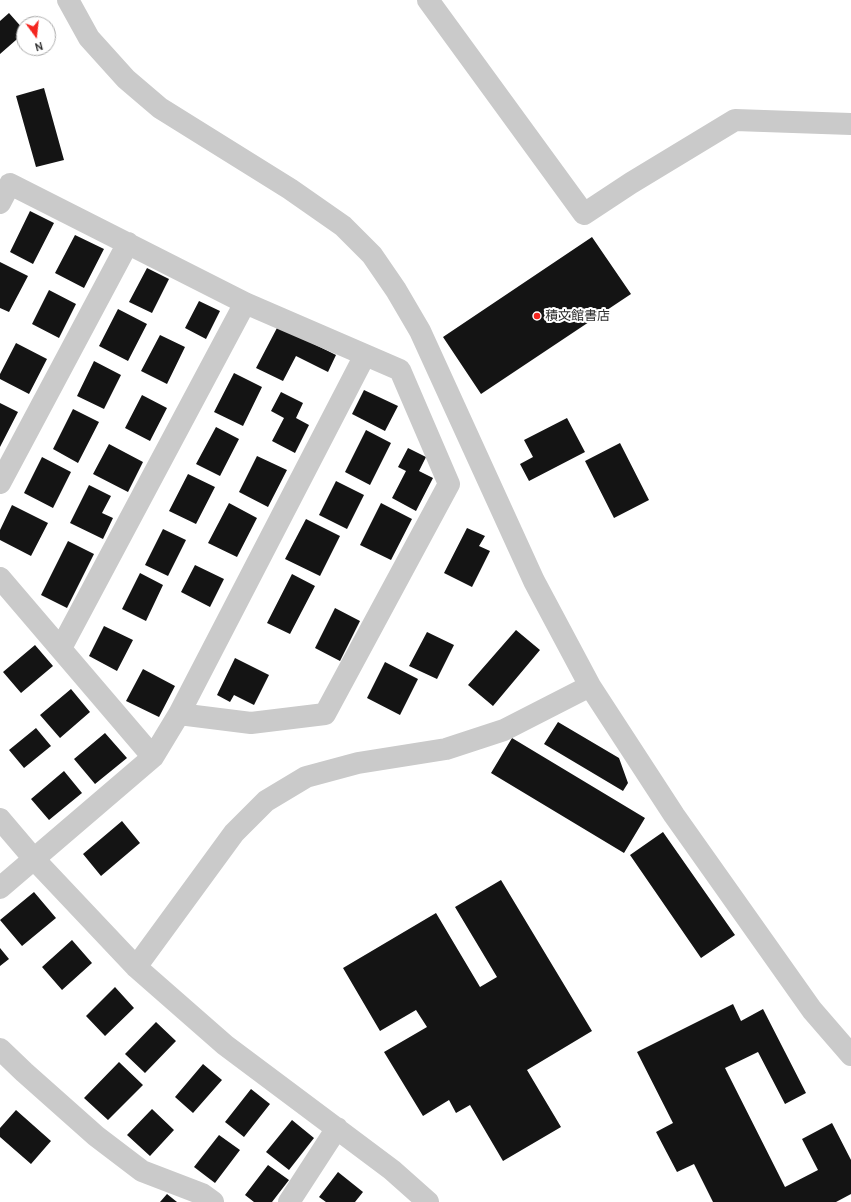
<!DOCTYPE html>
<html>
<head>
<meta charset="utf-8">
<style>
	body { margin:0 }
	#map { position:relative; width:851px; height:1202px; overflow:hidden; background:#fff; font-family:Cabin,sans-serif }
	canvas { display:block }
	.north { position:absolute; left:16px; top:16px; width:40px; height:40px; box-sizing:border-box; background:#fff; border:1px solid #ababab; border-radius:50%; rotate:165deg; font-size:11px; font-weight:700; line-height:16px; text-align:center; color:#2d2d2d }
	.north::after { content:''; display:block; margin:auto; width:14px; height:18px; background:#f4251f; clip-path:polygon(50% 0,100% 100%,50% 72%,0 100%) }
</style>
</head>
<body>
<div id="map">
<canvas width="851" height="1202"></canvas>
<div class="north">N</div>
</div>
<script>
const c = document.querySelector('canvas').getContext('2d');
c.lineJoin = 'round';
function fill(path, color) { c.fillStyle = color; c.fill(path, 'evenodd'); }
const poly = rows => new Path2D(rows.map(r => 'M' + r).join(''));
function trace(path, color, width, dash) { c.strokeStyle = color; c.lineWidth = width; c.lineCap = dash ? 'butt' : 'round'; c.setLineDash(dash || []); c.stroke(path); }
function write(font, color, halo, rows, align = 'center') {
  c.font = font + ' Cabin,"Noto Sans JP",sans-serif'; c.lineWidth = 4; c.setLineDash([]); c.textBaseline = 'middle'; c.strokeStyle = halo; c.fillStyle = color; for (const [text, x, y, turn = 0] of rows) {
    c.save(); c.translate(x, y); c.rotate((+turn || 0) * Math.PI / 180); c.textAlign = isNaN(turn) ? turn : align; if (halo) c.strokeText(text, 0, 0); c.fillText(text, 0, 0); c.restore();
  }
}
fill(poly([
	[9,13,24,30,24,33,0,54,0,21],
	[44,88,64,160,36,167,16,96],
	[30,211,54,223,33,264,10,252],
	[75,235,104,249,84,288,55,273],
	[592,237,631,294,481,394,443,337],
	[0,262,28,276,9,312,0,308],
	[147,268,169,279,152,313,129,302],
	[49,290,76,304,59,338,32,324],
	[199,301,220,311,206,339,185,328],
	[118,309,147,324,128,361,99,346],
	[278,326,336,355,328,372,296,356,283,381,256,368],
	[160,335,185,347,167,384,141,371],
	[16,343,47,359,29,394,0,379,0,374],
	[94,361,121,375,104,409,77,396],
	[234,373,262,387,243,426,214,412],
	[364,390,398,406,385,431,352,414],
	[281,392,303,403,296,418,309,425,295,453,272,441,284,418,271,411],
	[142,395,167,408,150,441,125,428],
	[0,403,18,412,0,447],
	[73,409,99,422,78,463,53,449],
	[567,418,585,452,529,481,520,464,533,457,524,440],
	[216,427,239,439,220,476,196,464],
	[366,430,391,443,370,485,345,472],
	[620,443,649,500,614,518,585,461],
	[109,444,143,462,128,492,93,474],
	[408,448,426,457,419,471,433,478,416,511,392,498,406,471,398,467],
	[257,456,287,470,268,507,239,492],
	[42,457,71,472,53,508,24,493],
	[188,474,215,487,196,524,169,511],
	[336,481,364,495,347,529,319,515],
	[89,485,111,496,102,513,113,518,103,539,70,523],
	[229,503,257,518,237,557,208,543],
	[381,503,412,519,391,560,360,545],
	[12,505,48,523,31,556,0,540,0,530],
	[306,519,340,536,320,576,285,559],
	[467,528,485,536,479,546,490,551,472,587,444,573],
	[163,529,186,540,168,576,145,565],
	[68,541,94,554,67,608,41,595],
	[195,565,224,579,210,607,181,592],
	[140,573,163,585,146,621,122,609],
	[292,574,315,586,290,634,267,623],
	[335,608,360,621,340,661,315,648],
	[104,626,133,640,117,671,89,656],
	[516,630,540,650,493,706,468,685],
	[427,632,454,645,437,679,409,666],
	[35,645,53,666,21,693,3,672],
	[235,658,269,675,254,705,234,695,230,702,217,695],
	[385,662,418,679,400,715,367,698],
	[143,669,175,686,159,717,126,701],
	[71,689,90,712,60,738,40,715],
	[558,722,619,758,628,783,623,791,544,744],
	[36,728,51,746,24,768,9,750],
	[105,733,127,758,95,784,74,759],
	[512,738,645,818,624,853,491,773],
	[64,771,82,793,49,820,31,799],
	[122,821,140,843,101,876,83,854],
	[663,832,735,935,701,958,630,855],
	[501,880,592,1031,527,1070,561,1127,503,1161,470,1105,456,1113,449,1100,423,1116,384,1052,427,1027,416,1010,380,1031,343,968,436,913,480,987,497,977,455,907],
	[34,892,56,918,22,946,0,920],
	[72,940,92,963,62,990,42,967],
	[0,948,9,959,0,966],
	[115,987,134,1008,105,1036,86,1016],
	[733,1004,741,1021,763,1009,806,1093,785,1104,758,1052,725,1068,785,1187,818,1170,802,1139,832,1123,851,1160,851,1194,836,1202,713,1202,694,1164,677,1172,656,1132,673,1123,637,1052],
	[156,1022,176,1041,145,1073,125,1054],
	[119,1062,143,1085,108,1120,84,1098],
	[203,1064,222,1080,193,1113,175,1097],
	[251,1089,270,1104,244,1137,225,1122],
	[152,1109,174,1130,150,1156,127,1135],
	[16,1110,51,1141,31,1164,0,1137,0,1128],
	[292,1120,314,1138,289,1170,266,1152],
	[219,1135,240,1150,215,1183,194,1167],
	[268,1165,289,1180,272,1202,254,1202,245,1195],
	[338,1172,363,1192,355,1202,326,1202,319,1197],
	[167,1194,177,1202,160,1202]
]), '#141414');
trace(poly([
	[68,0,89,38,126,79,160,108,290,189,343,226,372,255,396,290,420,331,534,581,590,686,674,815,812,1010,851,1055],
	[428,0,584,214,631,183,735,120,851,124],
	[0,203,10,184,245,303,400,370,449,484,325,714,251,723,179,714],
	[0,483,128,243],
	[0,578,153,757],
	[61,648,245,303],
	[0,819,34,859,136,967,225,1045,392,1170,428,1202],
	[0,888,153,757,179,714,365,355],
	[136,967,234,833,266,801,306,777,358,763,446,749,504,730,590,686],
	[0,1049,24,1072,96,1136,142,1171,202,1194,213,1202],
	[289,1202,337,1128]
]), '#cacaca', 22);
for (const [x, y, r, color] of [
	[537,316,4,"#f4251f"]
]) { const dot = new Path2D(); dot.arc(x, y, r, 0, 2 * Math.PI); c.fillStyle = color; c.fill(dot); trace(dot, '#fff', 1.5); }
write('13px', '#2d2d2d', '#fff', [
	["積文館書店",545,316]
], 'left');
</script>
</body>
</html>
